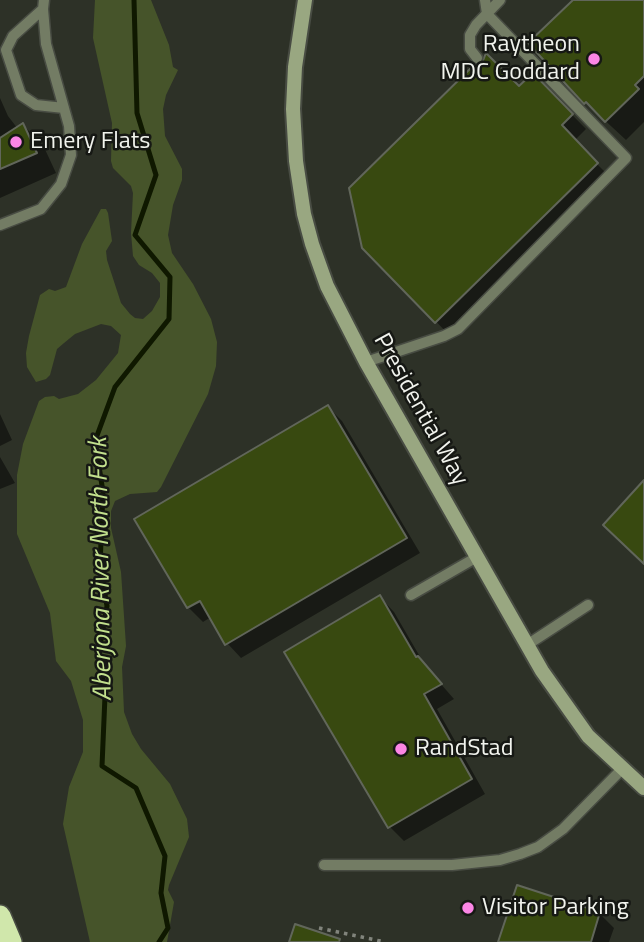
<!DOCTYPE html>
<html>
<head>
<meta charset="utf-8">
<style>
	body { margin:0 }
	canvas { display:block; background:#2d3127 }
</style>
</head>
<body>
<canvas width="644" height="942"></canvas>
<script>
const c = document.querySelector('canvas').getContext('2d');
c.lineJoin = 'round';
function fill(path, color) { c.fillStyle = color; c.fill(path, 'evenodd'); }
const poly = rows => new Path2D(rows.map(r => 'M' + r).join(''));
function trace(path, color, width, dash) { c.strokeStyle = color; c.lineWidth = width; c.lineCap = dash ? 'butt' : 'round'; c.setLineDash(dash || []); c.stroke(path); }
function write(font, color, halo, rows, align = 'center') {
  c.font = font + ' "Titillium Web",sans-serif'; c.lineWidth = 5; c.setLineDash([]); c.textBaseline = 'middle'; c.strokeStyle = halo; c.fillStyle = color; for (const [text, x, y, turn = 0] of rows) {
    c.save(); c.translate(x, y); c.rotate((+turn || 0) * Math.PI / 180); c.textAlign = isNaN(turn) ? turn : align; if (halo) c.strokeText(text, 0, 0); c.fillText(text, 0, 0); c.restore();
  }
}
fill(poly([
	[95,0,151,0,169,45,173,67,178,70,166,95,163,109,165,136,182,169,182,180,173,205,168,235,172,253,193,284,211,319,217,342,216,366,208,394,161,487,157,492,130,494,115,501,111,511,111,528,121,572,126,646,122,667,124,712,132,734,141,749,170,784,187,819,189,837,169,885,168,890,174,902,167,942,90,942,63,824,69,787,83,752,83,720,71,681,56,661,50,613,17,534,17,475,23,444,39,401,45,397,54,396,59,399,78,394,96,380,118,353,121,335,111,326,101,324,75,334,64,343,57,349,50,375,46,379,36,382,27,367,26,353,29,336,40,295,49,289,55,291,66,287,82,244,101,209,106,209,108,213,112,241,106,251,107,260,121,303,130,314,135,318,143,319,152,311,160,297,160,283,152,273,139,265,133,256,131,233,133,193,131,186,113,168,111,161,112,123,93,38]
]), '#46542a');
fill(poly([
	[575,0,644,0,644,122,626,140,585,102],
	[533,75,586,129,574,141,611,178,450,336,364,247],
	[0,98,8,116,18,129,23,125,43,145,56,173,0,198],
	[328,407,342,421,420,553,241,658,227,643,211,617,203,622,188,607,136,519],
	[0,414,12,440,0,446],
	[0,457,15,483,0,489],
	[380,597,394,612,426,667,454,699,437,709,485,794,404,841,390,827,287,652],
	[599,913,614,928,609,942,500,942]
]), '#0007');
trace(poly([
	[134,0,137,113,156,175,135,235,170,277,169,319,115,387,95,441,103,492,100,566,107,606,99,651,105,696,102,766,136,788,165,856,161,893,168,928,159,942]
]), '#0f1800', 5);
const building = poly([
	[573,0,644,0,644,76,635,85,639,89,605,122,586,102,584,104,528,43,573,0],
	[486,53,519,86,533,73,573,114,562,125,598,163,435,323,362,248,349,188,474,65,482,63,486,53],
	[23,123,37,153,0,169,0,138,23,123],
	[328,405,407,538,225,645,200,601,187,608,134,519,328,405],
	[644,480,644,564,603,525,644,480],
	[380,595,416,657,418,656,442,684,424,694,472,779,388,828,284,652,380,595],
	[517,885,600,912,591,942,498,942,517,885],
	[295,924,340,939,339,942,289,942,295,924]
]);
fill(building, '#384910');
trace(building, '#61665a', 2);
const lane = poly([
	[43,9,13,36,6,50,21,95,36,105,64,108],
	[477,58,470,49,470,35,476,25,500,0],
	[0,225,41,209,61,184,71,155,69,126,46,44,43,9,44,0],
	[366,362,444,336,458,329,626,158,487,14,485,0],
	[411,595,477,557],
	[527,645,588,605],
	[324,865,452,865,500,860,520,854,538,847,563,829,622,769]
]);
const secondary = poly([
	[305,0,295,67,293,109,296,161,304,214,312,244,327,286,366,362,542,671,588,736,644,788]
]);
const highway = poly([
	[0,916,11,942]
]);
trace(lane, '#484c43', 13);
trace(secondary, '#484c43', 18);
trace(highway, '#484c43', 24);
trace(poly([
	[319,928,385,942]
]), '#81847c', 3.5, [3.5, 5]);
trace(lane, '#737c64', 10);
trace(secondary, '#99a781', 14);
trace(highway, '#d0e7ab', 21);
for (const [x, y, r, color] of [
	[594,59,7,"#fb86e5"],
	[16,142,7,"#fb86e5"],
	[401,749,7,"#fb86e5"],
	[468,908,7,"#fb86e5"]
]) { const dot = new Path2D(); dot.arc(x, y, r, 0, 2 * Math.PI); c.fillStyle = color; c.fill(dot); trace(dot, '#161814', 2.5); }
write('24px', '#f1f3ed', '#161814', [
	["Raytheon",580,45,"right"],
	["MDC Goddard",580,73,"right"],
	["Emery Flats",30,142],
	["RandStad",415,749],
	["Visitor Parking",482,908]
], 'left');
write('24px', '#f1f3ed', '#161814', [
	["Presidential Way",420,410,61]
]);
write('italic 26px', '#c2e08d', '#161814', [
	["Aberjona River North Fork",102,569,-91]
]);
</script>
</body>
</html>
